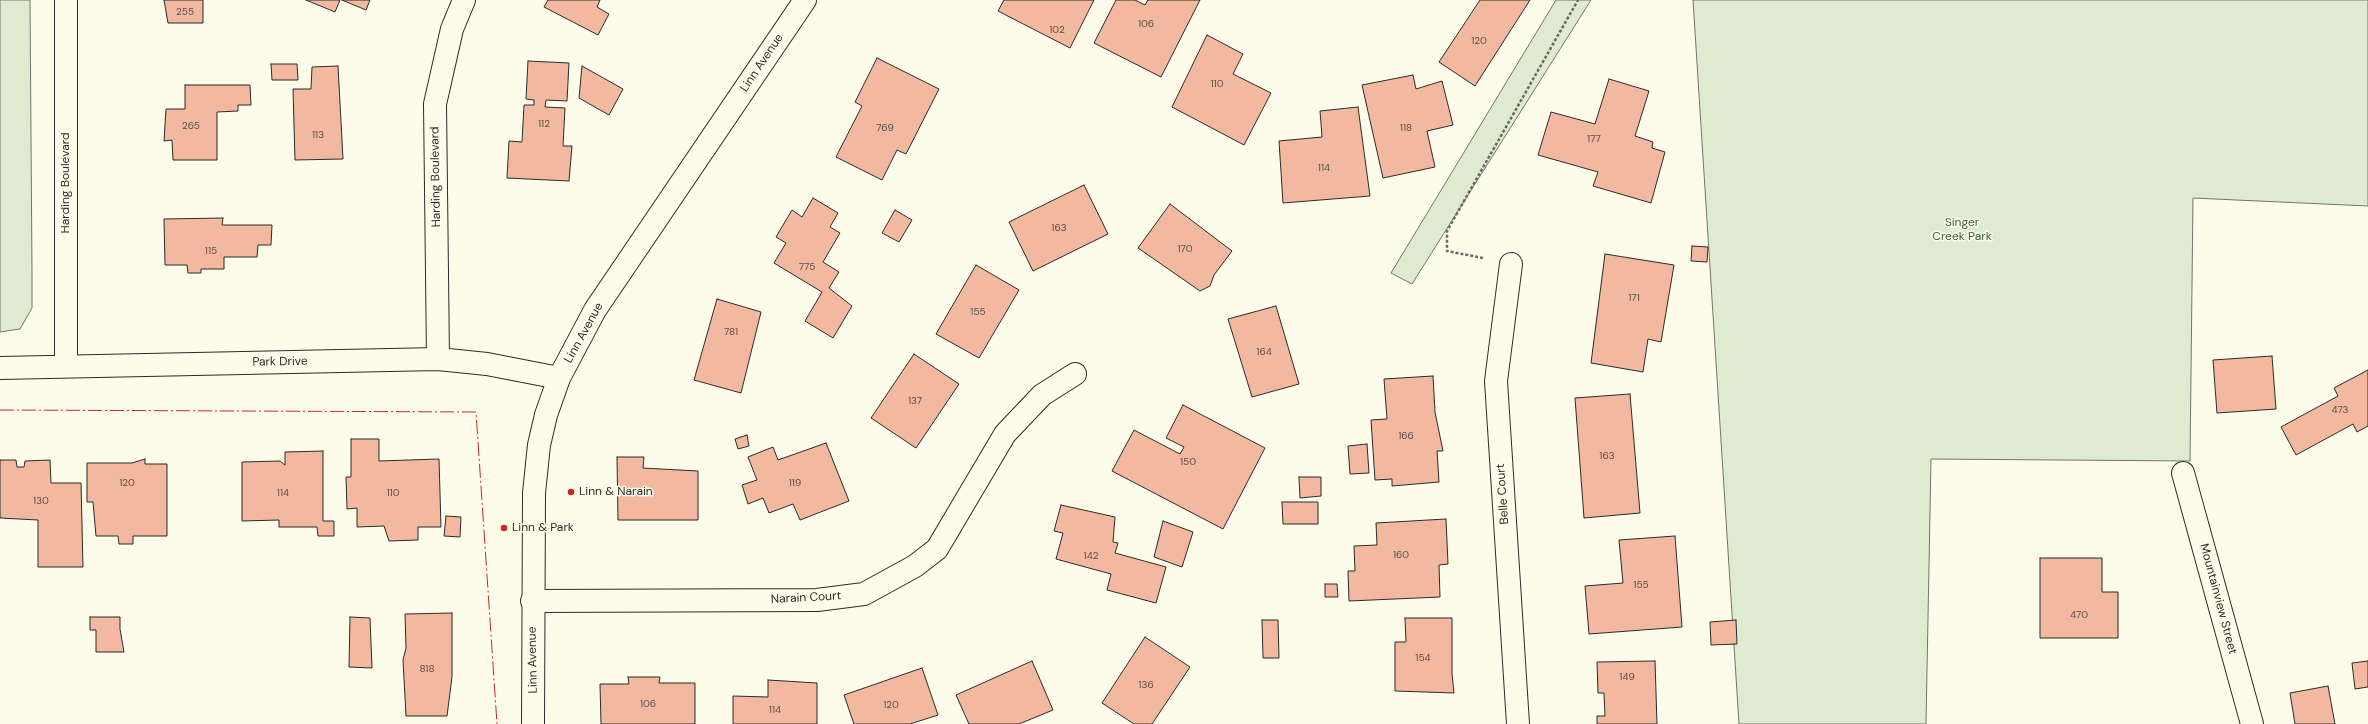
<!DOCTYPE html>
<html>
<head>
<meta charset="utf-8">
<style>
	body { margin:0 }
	canvas { display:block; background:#fdfbea }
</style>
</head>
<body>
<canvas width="2368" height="724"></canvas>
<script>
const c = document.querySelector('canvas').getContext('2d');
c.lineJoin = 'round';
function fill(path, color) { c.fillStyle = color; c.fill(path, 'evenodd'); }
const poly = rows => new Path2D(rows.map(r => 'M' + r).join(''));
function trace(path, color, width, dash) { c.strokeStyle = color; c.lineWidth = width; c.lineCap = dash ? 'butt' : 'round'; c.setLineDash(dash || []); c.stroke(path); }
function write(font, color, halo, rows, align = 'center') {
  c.font = font + ' "DM Sans",sans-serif'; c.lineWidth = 3; c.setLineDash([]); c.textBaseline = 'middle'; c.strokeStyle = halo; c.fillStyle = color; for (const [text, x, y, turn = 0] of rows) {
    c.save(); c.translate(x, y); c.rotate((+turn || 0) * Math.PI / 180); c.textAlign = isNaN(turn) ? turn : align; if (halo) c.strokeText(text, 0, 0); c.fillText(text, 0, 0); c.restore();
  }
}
const green = poly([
	[0,0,30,0,32,274,32,308,20,329,0,332,0,0],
	[1556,0,1591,0,1412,284,1391,273,1556,0],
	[1693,0,2368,0,2368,206,2193,198,2190,461,1931,459,1926,724,1739,724,1693,0]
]);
fill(green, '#deebd1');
trace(green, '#74746e', 1);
const building = poly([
	[164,0,203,0,203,23,168,23,164,0],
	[306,0,340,0,335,12,306,0],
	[342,0,370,0,366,10,342,0],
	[548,0,600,0,597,7,609,14,598,35,544,7,548,0],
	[1004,0,1094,0,1070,48,998,11,1004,0],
	[1116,0,1135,0,1145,5,1148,0,1200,0,1161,77,1094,43,1116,0],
	[1480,0,1530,0,1475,86,1439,62,1480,0],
	[1207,35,1243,54,1233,74,1271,93,1244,145,1172,107,1207,35],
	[877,58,939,89,906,154,897,150,882,180,836,157,862,106,855,102,877,58],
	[528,61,569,63,567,101,546,100,545,107,565,108,563,146,572,146,569,181,507,178,509,141,522,142,524,105,534,105,534,100,526,99,528,61],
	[271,64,297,64,298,80,272,80,271,64],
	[338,66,343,159,295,160,293,89,311,89,312,67,338,66],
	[582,66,623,89,609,115,579,98,582,66],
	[1413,75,1416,89,1442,81,1453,125,1427,131,1435,167,1383,178,1362,85,1413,75],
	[1609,79,1649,91,1635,136,1653,142,1652,148,1665,152,1651,203,1593,186,1598,172,1538,155,1551,112,1595,124,1609,79],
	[185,85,250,85,251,105,238,105,238,111,217,112,217,160,173,160,172,140,164,141,166,109,185,109,185,85],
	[1358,107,1370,196,1283,203,1279,141,1322,137,1320,111,1358,107],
	[1084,185,1108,234,1033,271,1009,222,1084,185],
	[813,198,838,213,830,227,840,233,823,262,839,272,829,288,852,306,833,338,805,321,822,292,774,263,786,243,776,237,792,210,802,217,813,198],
	[1170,204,1232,251,1214,275,1210,286,1200,291,1138,248,1170,204],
	[895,210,912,220,899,242,882,233,895,210],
	[223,218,222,225,272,225,271,245,258,245,257,257,224,257,224,269,201,269,201,273,188,273,187,265,165,265,164,219,223,218],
	[1692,246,1708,247,1707,262,1691,261,1692,246],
	[1605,254,1674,265,1661,342,1648,339,1643,372,1591,363,1605,254],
	[976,265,1019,290,979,358,936,334,976,265],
	[717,299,761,312,741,393,694,380,717,299],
	[1276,306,1299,384,1252,397,1228,319,1276,306],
	[914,354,959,384,916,448,871,418,914,354],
	[2272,356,2276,409,2217,413,2213,360,2272,356],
	[2368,370,2368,426,2357,432,2353,424,2296,455,2281,427,2338,396,2334,388,2368,370],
	[1433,376,1435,412,1443,451,1437,451,1439,482,1392,486,1392,479,1375,480,1371,420,1387,419,1384,379,1433,376],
	[1630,394,1640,513,1584,518,1575,398,1630,394],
	[1183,405,1265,448,1223,529,1112,471,1134,430,1180,454,1184,447,1166,438,1183,405],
	[747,435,749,446,738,449,735,439,747,435],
	[351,439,379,439,379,461,439,459,441,527,418,527,418,540,389,541,384,526,357,527,357,508,347,509,346,477,351,477,351,439],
	[826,443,849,501,800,520,793,504,769,513,763,498,748,504,742,485,757,480,748,457,773,447,778,460,826,443],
	[1367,444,1369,473,1350,474,1348,446,1367,444],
	[323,451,323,521,334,521,334,536,318,536,317,527,279,527,279,520,242,521,242,462,280,461,285,465,285,452,323,451],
	[617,457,644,457,643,468,698,471,698,520,618,520,617,457],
	[145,459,145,464,167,464,167,536,133,536,133,544,119,544,118,536,96,536,93,502,87,502,87,463,132,463,145,459],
	[0,460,16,460,17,467,24,467,25,461,50,460,51,483,81,483,83,567,38,567,38,520,0,518,0,460],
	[1299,477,1321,477,1321,496,1300,498,1299,477],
	[1282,502,1318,502,1318,524,1283,524,1282,502],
	[1061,505,1115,517,1113,542,1118,543,1115,553,1166,567,1156,603,1107,590,1111,574,1056,559,1063,533,1054,531,1061,505],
	[446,516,461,517,460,537,444,536,446,516],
	[1446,519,1448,564,1439,565,1440,597,1349,601,1348,571,1355,571,1354,546,1377,545,1376,523,1446,519],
	[1163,521,1193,532,1182,567,1154,557,1163,521],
	[1675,536,1682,627,1589,634,1585,586,1623,583,1619,540,1675,536],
	[2040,558,2102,558,2102,592,2118,592,2118,638,2040,638,2040,558],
	[1325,584,1337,584,1338,597,1325,597,1325,584],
	[452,613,452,677,447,716,406,716,403,660,406,648,405,614,452,613],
	[90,617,120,617,120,629,124,652,96,652,96,630,90,630,90,617],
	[350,617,370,618,372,668,349,667,350,617],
	[1405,618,1452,618,1452,674,1454,693,1395,691,1395,642,1406,642,1405,618],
	[1262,620,1278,620,1279,658,1263,658,1262,620],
	[1736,620,1737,644,1711,645,1710,622,1736,620],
	[1145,637,1190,667,1152,724,1134,724,1102,703,1145,637],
	[1032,661,1053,710,1019,724,969,724,956,695,1032,661],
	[1655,661,1657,724,1597,724,1597,716,1605,716,1604,693,1598,693,1597,662,1655,661],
	[2368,661,2368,687,2355,689,2352,663,2368,661],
	[922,668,938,715,910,724,854,724,844,695,922,668],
	[628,677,660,677,659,683,695,683,695,724,601,724,600,684,629,684,628,677],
	[768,680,817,683,817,724,733,724,733,696,768,697,768,680],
	[2328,686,2335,724,2295,724,2290,693,2328,686]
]);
fill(building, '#f2b8a0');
trace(building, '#2b2b2b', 1);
const minor = poly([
	[66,0,66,366],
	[1511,264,1496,381,1518,724],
	[438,359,435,104,452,29,464,0],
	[0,368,438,359,487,364,559,378],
	[2183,473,2252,724],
	[532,601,817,600,864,594,915,566,937,549,1005,434,1042,395,1075,374]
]);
const major = poly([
	[533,724,534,493,539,445,546,415,559,378,595,310,805,0]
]);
trace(minor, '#2b2b2b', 24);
trace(major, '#2b2b2b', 24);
trace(poly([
	[1483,258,1447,251,1447,231,1578,0]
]), '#6a6964', 2.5, [3, 2]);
trace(minor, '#fdfbea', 22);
trace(major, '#fdfbea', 22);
trace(poly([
	[0,410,476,412,497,724]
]), '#c62828', 1, [14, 3, 2, 3]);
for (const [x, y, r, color] of [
	[571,492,4,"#c62828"],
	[504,528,4,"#c62828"]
]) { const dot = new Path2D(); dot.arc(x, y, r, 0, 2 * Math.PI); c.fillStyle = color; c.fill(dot); trace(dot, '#fdfbea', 1.5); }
write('10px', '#5d4e48', null, [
	["255",185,12],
	["106",1146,24],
	["102",1057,30],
	["120",1479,41],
	["110",1217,84],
	["112",544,124],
	["265",191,126],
	["769",885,128],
	["118",1406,128],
	["113",318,135],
	["177",1594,139],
	["114",1324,168],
	["163",1059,228],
	["170",1185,249],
	["115",211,251],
	["775",807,267],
	["171",1634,298],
	["155",978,312],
	["781",731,332],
	["164",1264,352],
	["137",915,401],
	["473",2340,410],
	["166",1406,436],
	["163",1607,456],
	["150",1188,462],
	["120",127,483],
	["119",795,483],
	["114",283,493],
	["110",393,493],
	["130",41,501],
	["160",1401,555],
	["142",1091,556],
	["155",1641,585],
	["470",2079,615],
	["154",1423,658],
	["818",427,669],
	["149",1627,677],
	["136",1146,685],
	["106",648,704],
	["120",891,705],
	["114",775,710]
]);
write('12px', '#2b2b2b', '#fdfbea', [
	["Linn Avenue",762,63,-56],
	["Harding Boulevard",436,177,-91],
	["Harding Boulevard",66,183,-90],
	["Linn Avenue",584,333,-61],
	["Park Drive",280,362,-1],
	["Belle Court",1503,494,-94],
	["Narain Court",806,598,-3],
	["Mountainview Street",2218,599,75],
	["Linn Avenue",533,660,-91]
]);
write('12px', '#34623c', '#fdfbea', [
	["Singer",1962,223],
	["Creek Park",1962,237]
]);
write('12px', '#2b2b2b', '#fdfbea', [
	["Linn & Narain",579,492],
	["Linn & Park",512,528]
], 'left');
</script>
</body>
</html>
